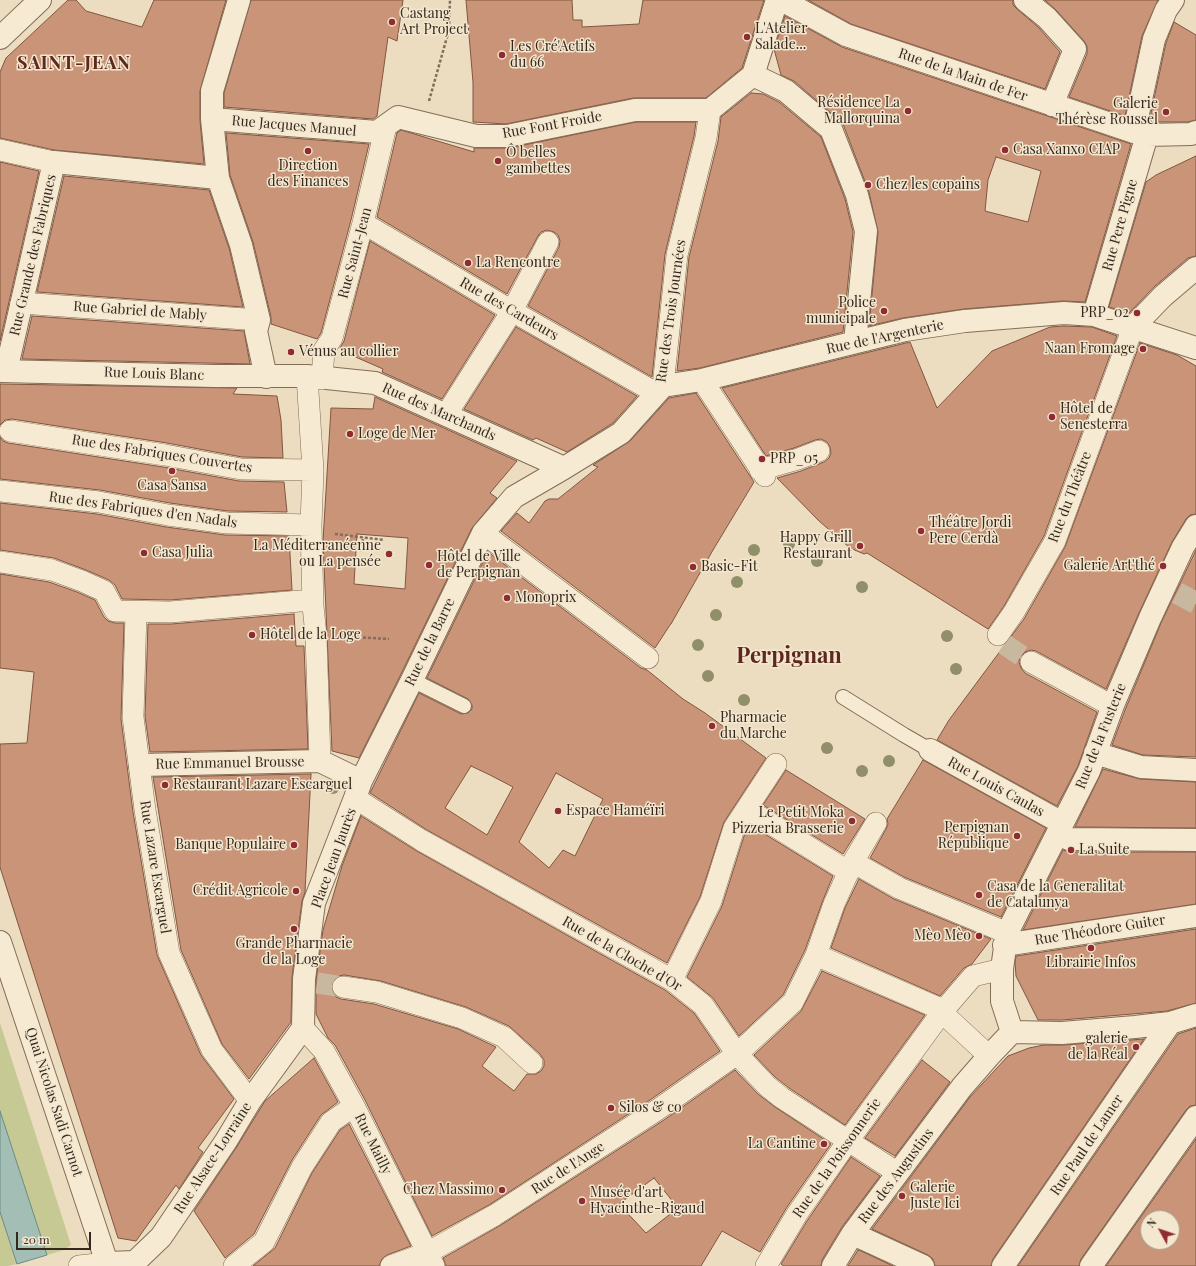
<!DOCTYPE html>
<html>
<head>
<meta charset="utf-8">
<style>
	body { margin:0 }
	#map { position:relative; width:1196px; height:1266px; overflow:hidden; background:#ecdcc0; font-family:"Playfair Display",serif }
	canvas { display:block }
	.north { position:absolute; left:1140px; top:1210px; width:40px; height:40px; box-sizing:border-box; background:#f3e7cf; border:1px solid #a79a88; border-radius:50%; rotate:310deg; font-size:11px; font-weight:700; line-height:16px; text-align:center; color:#34271d }
	.north::after { content:''; display:block; margin:auto; width:14px; height:18px; background:#902b31; clip-path:polygon(50% 0,100% 100%,50% 72%,0 100%) }
	.scale { position:absolute; left:16px; top:1232px; width:75px; height:18px; box-sizing:border-box; border:2px solid #34271d; border-top:0; padding-left:5px; font-size:12px; line-height:14px; white-space:nowrap; color:#34271d; -webkit-text-stroke:3px #f3e7cf; paint-order:stroke }
</style>
</head>
<body>
<div id="map">
<canvas width="1196" height="1266"></canvas>
<div class="north">N</div>
<div class="scale">20 m</div>
</div>
<script>
const c = document.querySelector('canvas').getContext('2d');
c.lineJoin = 'round';
function fill(path, color) { c.fillStyle = color; c.fill(path, 'evenodd'); }
const poly = rows => new Path2D(rows.map(r => 'M' + r).join(''));
function trace(path, color, width, dash) { c.strokeStyle = color; c.lineWidth = width; c.lineCap = dash ? 'butt' : 'round'; c.setLineDash(dash || []); c.stroke(path); }
function write(font, color, halo, rows, align = 'center') {
  c.font = font + ' "Playfair Display",serif'; c.lineWidth = 3; c.setLineDash([]); c.textBaseline = 'middle'; c.strokeStyle = halo; c.fillStyle = color; for (const [text, x, y, turn = 0] of rows) {
    c.save(); c.translate(x, y); c.rotate((+turn || 0) * Math.PI / 180); c.textAlign = isNaN(turn) ? turn : align; if (halo) c.strokeText(text, 0, 0); c.fillText(text, 0, 0); c.restore();
  }
}
fill(poly([
	[0,1023,71,1245,64,1250,47,1255,0,1111],
	[0,1212,17,1264,8,1266,0,1266]
]), '#c6c994');
const water = poly([
	[0,1111,47,1255,17,1264,0,1212,0,1111]
]);
fill(water, '#a3beb4');
trace(water, '#6a8b81', 1);
const building = poly([
	[68,0,76,0,86,11,142,27,154,0,226,0,200,91,200,120,204,164,54,150,0,138,0,72,6,58,68,0],
	[251,0,403,0,397,41,388,37,377,116,373,119,224,107,224,93,251,0],
	[466,0,572,0,573,20,582,20,582,27,639,24,643,0,764,0,742,68,706,98,633,98,506,124,473,122,473,82,466,0],
	[808,0,1013,0,1013,5,1017,9,1038,27,1060,52,1045,89,851,24,808,0],
	[1045,0,1158,0,1142,36,1125,116,1069,97,1087,54,1087,46,1084,41,1056,10,1045,0],
	[785,16,842,47,1131,144,1085,302,1063,301,964,309,903,318,869,326,878,232,869,192,843,124,839,120,794,81,781,75,774,49,785,16],
	[996,157,1041,171,1028,222,985,211,988,180,996,157],
	[1174,22,1196,35,1196,120,1188,122,1149,122,1166,43,1174,22],
	[751,93,763,94,779,102,821,137,845,199,853,232,843,332,700,368,677,371,689,257,718,141,721,117,751,93],
	[636,122,696,122,694,136,665,254,652,377,528,306,559,247,560,241,558,235,554,232,547,230,541,232,538,236,507,294,377,217,397,133,401,130,474,152,474,148,509,148,636,122],
	[226,133,369,144,351,220,321,333,317,339,271,324,271,317,253,242,230,175,226,133],
	[1196,156,1196,256,1188,258,1155,286,1129,313,1109,307,1146,182,1156,175,1196,156],
	[0,162,39,171,0,341,0,162],
	[64,176,209,190,229,248,243,307,37,292,64,176],
	[370,241,495,315,442,399,382,372,383,369,351,355,351,353,340,348,344,341,370,241],
	[32,316,244,331,250,364,22,359,32,316],
	[1064,326,1092,327,1117,336,1044,536,1004,606,988,629,867,553,864,554,850,548,818,520,777,478,801,471,824,462,829,458,831,453,830,447,827,442,821,439,815,440,794,448,766,456,722,388,910,342,937,408,992,351,1050,327,1064,326],
	[516,327,637,396,613,423,567,452,536,438,533,440,464,409,516,327],
	[1140,343,1177,355,1196,366,1196,514,1190,515,1186,519,1172,542,1139,613,1106,689,1036,651,1031,650,1025,652,1020,657,1019,662,1021,668,1025,673,1097,712,1078,766,1057,806,937,740,949,720,1024,619,1065,547,1140,343],
	[0,384,237,388,233,394,277,396,281,420,283,458,242,457,167,443,12,419,5,420,0,425,0,384],
	[696,393,754,482,713,550,671,624,670,625,655,648,501,531,517,513,529,523,545,501,549,499,558,499,598,467,593,465,630,441,669,398,696,393],
	[375,397,517,461,490,493,497,498,472,528,401,674,359,758,332,751,323,541,331,408,373,409,375,397],
	[357,534,408,538,405,589,354,584,357,534],
	[0,437,3,441,8,443,163,467,239,481,284,482,287,512,228,511,170,503,100,490,0,479,0,437],
	[0,503,97,514,166,527,225,535,289,536,292,590,170,600,122,599,115,585,109,580,86,570,54,558,0,550,0,503],
	[1196,550,1196,757,1143,755,1112,745,1125,710,1161,623,1196,550],
	[488,552,641,668,647,670,683,699,705,713,766,758,724,822,700,897,667,963,427,830,370,793,419,693,461,714,468,713,472,709,472,705,468,699,427,678,488,552],
	[471,766,490,775,513,787,487,835,445,808,471,766],
	[556,773,603,799,575,856,563,850,549,868,519,842,556,773],
	[0,574,49,582,77,592,95,600,104,617,108,621,115,623,124,623,121,719,133,812,157,955,201,1055,234,1099,198,1148,203,1152,179,1189,176,1185,136,1241,118,1238,0,867,0,744,27,743,34,672,0,668,0,574],
	[294,614,296,646,304,646,308,749,150,752,145,716,148,624,171,624,294,614],
	[923,760,1046,828,1001,917,904,877,870,858,886,829,888,824,887,819,923,760],
	[1103,769,1140,779,1196,782,1196,828,1075,827,1103,769],
	[786,770,865,819,843,854,763,805,786,770],
	[311,774,305,892,302,901,292,977,291,1022,249,1079,222,1044,181,950,153,777,311,774],
	[361,816,415,850,665,990,694,1013,720,1051,650,1100,489,1205,432,1236,365,1100,335,1045,328,1038,316,1014,316,980,323,930,342,866,361,816],
	[344,975,381,981,466,1007,509,1026,540,1054,544,1060,544,1066,541,1071,536,1074,527,1074,514,1091,482,1066,496,1047,458,1029,374,1004,341,999,336,997,332,992,331,985,334,979,339,976,344,975],
	[750,825,833,876,823,900,805,950,783,995,739,1036,713,998,687,977,722,906,745,833,750,825],
	[1063,850,1069,852,1196,852,1196,904,1023,930,1063,850],
	[859,879,894,899,991,939,972,964,964,968,940,996,831,948,845,908,859,879],
	[1196,929,1196,1003,1167,1011,1062,1020,1038,1020,1016,976,1015,963,1016,956,1196,929],
	[822,971,925,1015,845,1125,789,1088,775,1077,754,1055,801,1011,822,971],
	[1196,1028,1196,1105,1190,1106,1186,1110,1081,1259,1079,1266,1018,1266,1178,1034,1196,1028],
	[1144,1039,993,1259,991,1266,935,1266,933,1259,928,1255,872,1229,970,1097,1008,1056,1029,1048,1044,1045,1063,1045,1144,1039],
	[314,1058,338,1102,321,1115,292,1160,254,1234,225,1258,194,1211,236,1148,265,1101,314,1058],
	[922,1060,950,1082,895,1156,865,1138,922,1060],
	[735,1070,758,1094,775,1107,831,1144,787,1207,760,1252,722,1231,701,1266,446,1266,443,1258,501,1225,664,1120,735,1070],
	[654,1178,678,1208,646,1233,619,1204,654,1178],
	[349,1124,411,1246,387,1255,382,1259,379,1266,253,1266,275,1248,312,1173,340,1130,349,1124],
	[1196,1139,1196,1266,1106,1266,1196,1139],
	[1148,1218,1172,1218,1172,1242,1148,1242,1148,1218],
	[851,1157,880,1176,842,1227,822,1260,821,1266,784,1266,781,1264,807,1221,851,1157],
	[858,1250,859,1250,893,1266,848,1266,858,1250]
]);
fill(building, '#c99477');
trace(building, '#82563f', 1);
trace(poly([
	[1004,644,1031,662],
	[317,983,343,987]
]), '#c7b89f', 21, [21, 10]);
trace(poly([
	[1177,593,1196,603]
]), '#c7b89f', 22, [22, 11]);
const service = poly([
	[412,680,464,706],
	[843,697,904,735,930,750]
]);
const pedestrian = poly([
	[0,150,54,162],
	[363,223,512,311,656,393],
	[21,303,259,320],
	[307,376,313,470,311,525,313,606,316,635,320,761],
	[322,379,324,350,332,338,363,223,386,126],
	[702,380,765,476],
	[663,386,677,255,706,138,710,110],
	[446,415,512,311,548,242],
	[10,431,165,455,241,469,313,470],
	[760,470,798,459,819,451],
	[0,491,99,502,168,515,227,523,311,525],
	[483,533,648,658],
	[0,562,52,570,82,581,104,591,115,611,170,612,312,600],
	[136,612,133,717,145,810,169,953,212,1050,250,1101],
	[998,635,1014,612,1055,541,1133,327],
	[1031,662,1103,701,1113,705],
	[355,798,421,840,672,980,703,1005,737,1054,767,1086,782,1098,898,1173],
	[747,809,849,872],
	[853,862,899,888,993,927,1007,933],
	[816,955,936,1007,989,1056],
	[672,980,711,901,734,828,776,764],
	[343,987,377,992,462,1018,504,1037,532,1063],
	[303,1028,324,1051,354,1106,434,1266],
	[79,1266,107,1263],
	[234,1266,264,1242,302,1167,331,1122,354,1106],
	[391,1266,427,1253,495,1215,657,1110,737,1054,793,1002,816,955,834,904,853,862,876,823],
	[766,1266,797,1214,848,1141,942,1012,973,976,1002,969]
]);
const minor = poly([
	[239,0,212,91,212,119,218,178,241,245,259,320,256,331,266,377],
	[786,0,789,4,846,35,1134,132,1147,135,1191,134,1196,132],
	[1025,0,1047,18,1075,49,1052,105],
	[0,38,40,0],
	[753,75,786,91,831,129,857,195,866,231,855,342],
	[212,119,377,132,398,117,476,136,507,136,635,110,710,110,753,75,777,0],
	[1134,132,1154,39,1166,10,1173,0],
	[1094,315,1147,135],
	[1133,327,1163,296,1196,268],
	[0,371,215,376,307,376,375,383,564,468],
	[6,371,54,162,218,178],
	[930,750,1062,823],
	[1095,753,1141,767,1196,770],
	[140,765,320,761,361,781],
	[1058,833,1069,839,1196,840],
	[0,942,108,1266],
	[1004,945,1196,916],
	[1012,1032,1002,1001,1002,969,1007,933,1089,771,1113,705,1150,618,1183,547,1196,526],
	[1012,1032,1062,1033,1135,1027,1170,1023,1196,1015],
	[853,1233,864,1239,923,1266],
	[107,1263,135,1262,161,1237,226,1141,250,1101,303,1028,304,979,314,903,355,798,361,781,412,680,483,533,514,497,564,468,621,433,663,386,702,380,905,330,965,321,1064,313,1094,315,1196,348],
	[833,1266,853,1233,962,1087,989,1056,1012,1032],
	[1003,1266,1170,1023],
	[1091,1266,1196,1117]
]);
trace(service, '#846d59', 16);
trace(pedestrian, '#846d59', 22);
trace(minor, '#846d59', 24);
trace(poly([
	[429,101,449,30,450,0],
	[335,534,384,540],
	[345,549,362,550,363,537],
	[353,637,389,639]
]), '#846d59', 2.5, [3, 2]);
trace(service, '#f7ead2', 14);
trace(pedestrian, '#f7ead2', 21);
trace(minor, '#f7ead2', 22);
c.fillStyle = '#918e6a';
for (const [x, y] of [
	[789,544],
	[754,550],
	[817,561],
	[737,582],
	[862,587],
	[716,615],
	[947,636],
	[698,645],
	[956,669],
	[708,676],
	[744,700],
	[827,748],
	[889,761],
	[862,771],
	[333,788]
]) { c.beginPath(); c.arc(x, y, 6, 0, 2 * Math.PI); c.fill(); }
for (const [x, y, r, color] of [
	[392,22,4,"#902b31"],
	[747,37,4,"#902b31"],
	[502,55,4,"#902b31"],
	[908,111,4,"#902b31"],
	[1166,112,4,"#902b31"],
	[1005,150,4,"#902b31"],
	[308,151,4,"#902b31"],
	[498,161,4,"#902b31"],
	[868,185,4,"#902b31"],
	[468,263,4,"#902b31"],
	[884,311,4,"#902b31"],
	[1137,313,4,"#902b31"],
	[1143,349,4,"#902b31"],
	[291,352,4,"#902b31"],
	[1052,417,4,"#902b31"],
	[350,434,4,"#902b31"],
	[762,459,4,"#902b31"],
	[172,471,4,"#902b31"],
	[921,531,4,"#902b31"],
	[860,546,4,"#902b31"],
	[144,553,4,"#902b31"],
	[389,554,4,"#902b31"],
	[429,565,4,"#902b31"],
	[1163,566,4,"#902b31"],
	[693,567,4,"#902b31"],
	[507,598,4,"#902b31"],
	[252,635,4,"#902b31"],
	[712,726,4,"#902b31"],
	[165,785,4,"#902b31"],
	[558,811,4,"#902b31"],
	[852,821,4,"#902b31"],
	[1017,836,4,"#902b31"],
	[294,845,4,"#902b31"],
	[1071,850,4,"#902b31"],
	[296,891,4,"#902b31"],
	[979,895,4,"#902b31"],
	[294,929,4,"#902b31"],
	[979,936,4,"#902b31"],
	[1091,948,4,"#902b31"],
	[1136,1047,4,"#902b31"],
	[611,1108,4,"#902b31"],
	[824,1144,4,"#902b31"],
	[502,1190,4,"#902b31"],
	[902,1196,4,"#902b31"],
	[582,1201,4,"#902b31"]
]) { const dot = new Path2D(); dot.arc(x, y, r, 0, 2 * Math.PI); c.fillStyle = color; c.fill(dot); trace(dot, '#f3e7cf', 1.5); }
write('14px', '#34271d', '#f3e7cf', [
	["Castang",400,14],
	["Art Project",400,30],
	["L'Atelier",755,29],
	["Salade...",755,45],
	["Les Cré'Actifs",510,47],
	["du 66",510,63],
	["Résidence La",900,103,"right"],
	["Mallorquina",900,119,"right"],
	["Galerie",1158,104,"right"],
	["Thérèse Roussel",1158,120,"right"],
	["Casa Xanxo CIAP",1013,150],
	["Ô belles",506,153],
	["gambettes",506,169],
	["Direction",308,166,"center"],
	["des Finances",308,182,"center"],
	["Chez les copains",876,185],
	["La Rencontre",476,263],
	["Police",876,303,"right"],
	["municipale",876,319,"right"],
	["PRP_02",1129,313,"right"],
	["Naan Fromage",1135,349,"right"],
	["Vénus au collier",299,352],
	["Hôtel de",1060,409],
	["Senesterra",1060,425],
	["Loge de Mer",358,434],
	["PRP_05",770,459],
	["Casa Sansa",172,486,"center"],
	["Théâtre Jordi",929,523],
	["Pere Cerdà",929,539],
	["Happy Grill",852,538,"right"],
	["Restaurant",852,554,"right"],
	["La Méditerranéenne",381,546,"right"],
	["ou La pensée",381,562,"right"],
	["Casa Julia",152,553],
	["Hôtel de Ville",437,557],
	["de Perpignan",437,573],
	["Galerie Art'thé",1155,566,"right"],
	["Basic-Fit",701,567],
	["Monoprix",515,598],
	["Hôtel de la Loge",260,635],
	["Pharmacie",720,718],
	["du Marche",720,734],
	["Restaurant Lazare Escarguel",173,785],
	["Espace Haméïri",566,811],
	["Le Petit Moka",844,813,"right"],
	["Pizzeria Brasserie",844,829,"right"],
	["Perpignan",1009,828,"right"],
	["République",1009,844,"right"],
	["Banque Populaire",286,845,"right"],
	["La Suite",1079,850],
	["Casa de la Generalitat",987,887],
	["de Catalunya",987,903],
	["Crédit Agricole",288,891,"right"],
	["Mèo Mèo",971,936,"right"],
	["Grande Pharmacie",294,944,"center"],
	["de la Loge",294,960,"center"],
	["Librairie Infos",1091,963,"center"],
	["galerie",1128,1039,"right"],
	["de la Réal",1128,1055,"right"],
	["Silos & co",619,1108],
	["La Cantine",816,1144,"right"],
	["Galerie",910,1188],
	["Juste Ici",910,1204],
	["Chez Massimo",494,1190,"right"],
	["Musée d'art",590,1193],
	["Hyacinthe-Rigaud",590,1209]
], 'left');
write('14px', '#34271d', '#f3e7cf', [
	["Rue de la Main de Fer",963,75,19],
	["Rue Font Froide",552,125,-10],
	["Rue Jacques Manuel",294,126,5],
	["Rue Pere Pigne",1120,225,-74],
	["Rue Saint-Jean",355,253,-75],
	["Rue Grande des Fabriques",33,255,-77],
	["Rue des Cardeurs",509,309,30],
	["Rue Gabriel de Mably",140,311,4],
	["Rue des Trois Journées",671,311,-82],
	["Rue de l'Argenterie",885,337,-12],
	["Rue Louis Blanc",154,374,2],
	["Rue des Marchands",439,412,24],
	["Rue des Fabriques Couvertes",162,454,9],
	["Rue du Théâtre",1070,497,-69],
	["Rue des Fabriques d'en Nadals",143,510,8],
	["Rue de la Barre",430,642,-64],
	["Rue de la Fusterie",1101,736,-68],
	["Rue Emmanuel Brousse",230,763,-1],
	["Rue Louis Caulas",996,787,29],
	["Place Jean Jaurès",334,858,-70],
	["Rue Lazare Escarguel",155,867,81],
	["Rue Théodore Guiter",1100,930,-9],
	["Rue de la Cloche d'Or",622,954,30],
	["Quai Nicolas Sadi Carnot",54,1102,72],
	["Rue Mailly",373,1144,64],
	["Rue Paul de Lamer",1087,1145,-56],
	["Rue Alsace-Lorraine",213,1158,-57],
	["Rue de la Poissonnerie",837,1158,-55],
	["Rue de l'Ange",568,1168,-33],
	["Rue des Augustins",896,1176,-53]
]);
c.letterSpacing = '1px';
write('bold 18px', '#5f281e', '#f3e7cf', [
	["SAINT-JEAN",74,63]
]);
c.letterSpacing = '0px';
write('bold 22px', '#5f281e', '#f3e7cf', [
	["Perpignan",789,656]
]);
</script>
</body>
</html>
